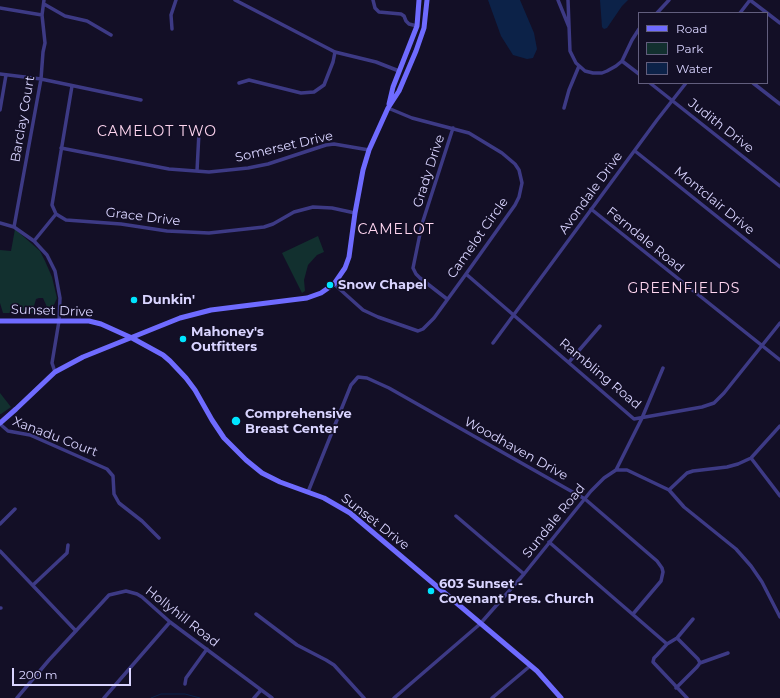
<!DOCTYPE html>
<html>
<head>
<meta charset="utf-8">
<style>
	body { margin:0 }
	#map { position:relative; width:780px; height:698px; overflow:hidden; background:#130f26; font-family:Montserrat,sans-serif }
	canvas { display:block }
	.legend { position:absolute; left:638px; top:12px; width:130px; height:72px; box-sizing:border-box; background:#130f26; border:1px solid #625e7d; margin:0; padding:5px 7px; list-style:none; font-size:12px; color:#d9d4ff }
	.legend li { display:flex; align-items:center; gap:8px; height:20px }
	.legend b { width:20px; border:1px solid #625e7d }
	.scale { position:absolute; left:12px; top:668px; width:119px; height:18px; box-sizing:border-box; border:2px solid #d9d4ff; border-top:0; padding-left:5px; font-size:12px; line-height:14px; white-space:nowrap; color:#d9d4ff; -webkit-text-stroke:3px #130f26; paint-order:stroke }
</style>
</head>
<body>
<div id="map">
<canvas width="780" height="698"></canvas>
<ul class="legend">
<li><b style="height:5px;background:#6f6bff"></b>Road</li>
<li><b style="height:11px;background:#12302f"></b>Park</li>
<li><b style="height:11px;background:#0c2248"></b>Water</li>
</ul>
<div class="scale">200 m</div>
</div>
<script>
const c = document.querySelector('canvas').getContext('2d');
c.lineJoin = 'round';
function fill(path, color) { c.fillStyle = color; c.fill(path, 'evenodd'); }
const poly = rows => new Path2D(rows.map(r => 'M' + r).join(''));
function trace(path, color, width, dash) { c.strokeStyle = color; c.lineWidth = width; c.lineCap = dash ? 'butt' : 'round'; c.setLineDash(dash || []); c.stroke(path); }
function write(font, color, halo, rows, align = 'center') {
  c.font = font + ' Montserrat,sans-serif'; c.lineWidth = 3.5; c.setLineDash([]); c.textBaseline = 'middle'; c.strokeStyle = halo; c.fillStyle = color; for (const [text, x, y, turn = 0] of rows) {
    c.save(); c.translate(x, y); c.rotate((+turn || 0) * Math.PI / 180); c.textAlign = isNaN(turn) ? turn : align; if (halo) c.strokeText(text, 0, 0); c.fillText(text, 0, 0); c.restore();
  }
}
fill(poly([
	[15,229,40,251,45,261,52,277,57,298,53,307,47,307,43,298,39,298,36,299,34,306,35,313,3,313,0,303,0,250,11,251],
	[318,236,324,252,317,255,308,265,304,280,305,291,302,293,282,253],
	[0,393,11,407,1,414,0,414]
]), '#12302f');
fill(poly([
	[488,0,520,0,534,33,537,49,533,58,527,59,513,55,501,36],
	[600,0,628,0,622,6,607,28,604,29,602,27]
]), '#0c2248');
trace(poly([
	[151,698,161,694,185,694,200,698]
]), '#0c2248', 1);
trace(poly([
	[235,0,335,52,376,62,399,71],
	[373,0,375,8,379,12,401,14,404,16,406,21,409,24,417,26],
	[558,0,569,27],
	[568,0,570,51,576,63,585,71,593,73,602,73,607,71,616,66,622,61,632,40,639,29],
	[750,0,767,13],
	[44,4,65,16,87,21,111,35],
	[0,8,42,15],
	[657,13,669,0],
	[740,13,750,0],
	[767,13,780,23],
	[172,29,171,15,176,0],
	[622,61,639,74],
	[0,74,41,79,141,100],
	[239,83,249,80,301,93,314,92,324,85,333,62,335,52],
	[650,83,780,186],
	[753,83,780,104],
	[72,86,52,205,56,214,66,220,121,224,167,231,209,233,264,227,273,224,294,212,313,207,332,208,355,213],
	[564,108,569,90,579,66],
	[0,110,6,75],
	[61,148,169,169,209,172,248,168,268,164,326,145,334,144,369,150],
	[635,151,780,267],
	[197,171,199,132],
	[591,209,780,360],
	[0,223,14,227,34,241,47,255,55,271,60,298,59,321,52,363,55,372],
	[14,227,41,79,43,52,45,43,42,15,44,0],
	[34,241,56,214],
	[466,274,634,419,702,407,714,403,724,393,780,323],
	[334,284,363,310,378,317,418,331,423,329,434,318,466,274,515,205,519,197,522,183,519,170,515,164,502,153,469,133,412,118,388,108],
	[447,299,420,278,416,274,413,268,422,224,453,128],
	[493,343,657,120,686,83],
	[569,362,600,326],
	[0,424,8,431,30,435,107,469,113,476,114,494,119,503,142,521,159,538],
	[751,458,780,496],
	[616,470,627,470,669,490,684,507,736,549,751,566,762,582,780,617],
	[669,490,687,473,693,471,727,467,738,464,751,458,780,426],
	[308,492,351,385,358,377,367,378,389,388,585,499,657,561,662,568,663,572,661,581,633,614],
	[456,516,524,574],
	[0,524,15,509],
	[549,542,667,644],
	[0,551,76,631],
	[33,585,67,553,68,545],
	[0,608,1,608],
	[256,614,297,645,326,660,334,665,364,698],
	[700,663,728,653],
	[185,684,186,678,207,649],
	[676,688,697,667,700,663,698,659,677,638],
	[17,698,49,660,109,595,126,591,137,594,142,597,170,622,272,698],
	[104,698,170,622],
	[254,698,261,690],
	[394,698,480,624,524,574,591,491,604,478,616,470,642,418,663,368],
	[492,698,530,666],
	[687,698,653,662,654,658,657,655,667,644,677,638,693,619]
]), '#3d3a85', 3.5);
trace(poly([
	[389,104,393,87,417,26,419,0],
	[0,321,89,321,101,324,132,338,163,355,170,361,186,378,195,390,212,420,224,438,246,460,262,473,280,482,324,498,350,513,537,671,561,698],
	[0,423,16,409,55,372,83,357,180,318,211,310,307,298,321,293,334,284,345,268,349,257,355,213,363,170,369,150,388,108,399,91,416,51,424,28,427,0]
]), '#6f6bff', 5);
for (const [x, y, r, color] of [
	[330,285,4,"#00e5ff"],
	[134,300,4,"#00e5ff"],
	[183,339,4,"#00e5ff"],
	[236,421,5,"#00e5ff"],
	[431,591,4,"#00e5ff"]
]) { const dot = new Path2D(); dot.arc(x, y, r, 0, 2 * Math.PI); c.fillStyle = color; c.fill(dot); trace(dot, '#130f26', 1.5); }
write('13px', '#d9d4ff', '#130f26', [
	["Barclay Court",23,119,-80],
	["Judith Drive",721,126,38],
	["Somerset Drive",284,147,-13],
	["Grady Drive",429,171,-72],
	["Avondale Drive",591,193,-54],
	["Montclair Drive",714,201,39],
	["Grace Drive",143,217,7],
	["Camelot Circle",478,238,-55],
	["Ferndale Road",645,240,39],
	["Sunset Drive",52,311,2],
	["Rambling Road",600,374,40],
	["Xanadu Court",55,437,21],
	["Woodhaven Drive",516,449,29],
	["Sundale Road",554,521,-51],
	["Sunset Drive",375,522,38],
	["Hollyhill Road",182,617,38]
]);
write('bold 13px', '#d9d4ff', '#130f26', [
	["Snow Chapel",338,285],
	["Dunkin'",142,300],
	["Mahoney's",191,332],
	["Outfitters",191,347],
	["Comprehensive",245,414],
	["Breast Center",245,429],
	["603 Sunset -",439,584],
	["Covenant Pres. Church",439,599]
], 'left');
c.letterSpacing = '1px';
write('14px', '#ffd6f0', '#130f26', [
	["CAMELOT TWO",157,132],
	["CAMELOT",396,230],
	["GREENFIELDS",684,289]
]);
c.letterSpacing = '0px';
</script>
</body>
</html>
